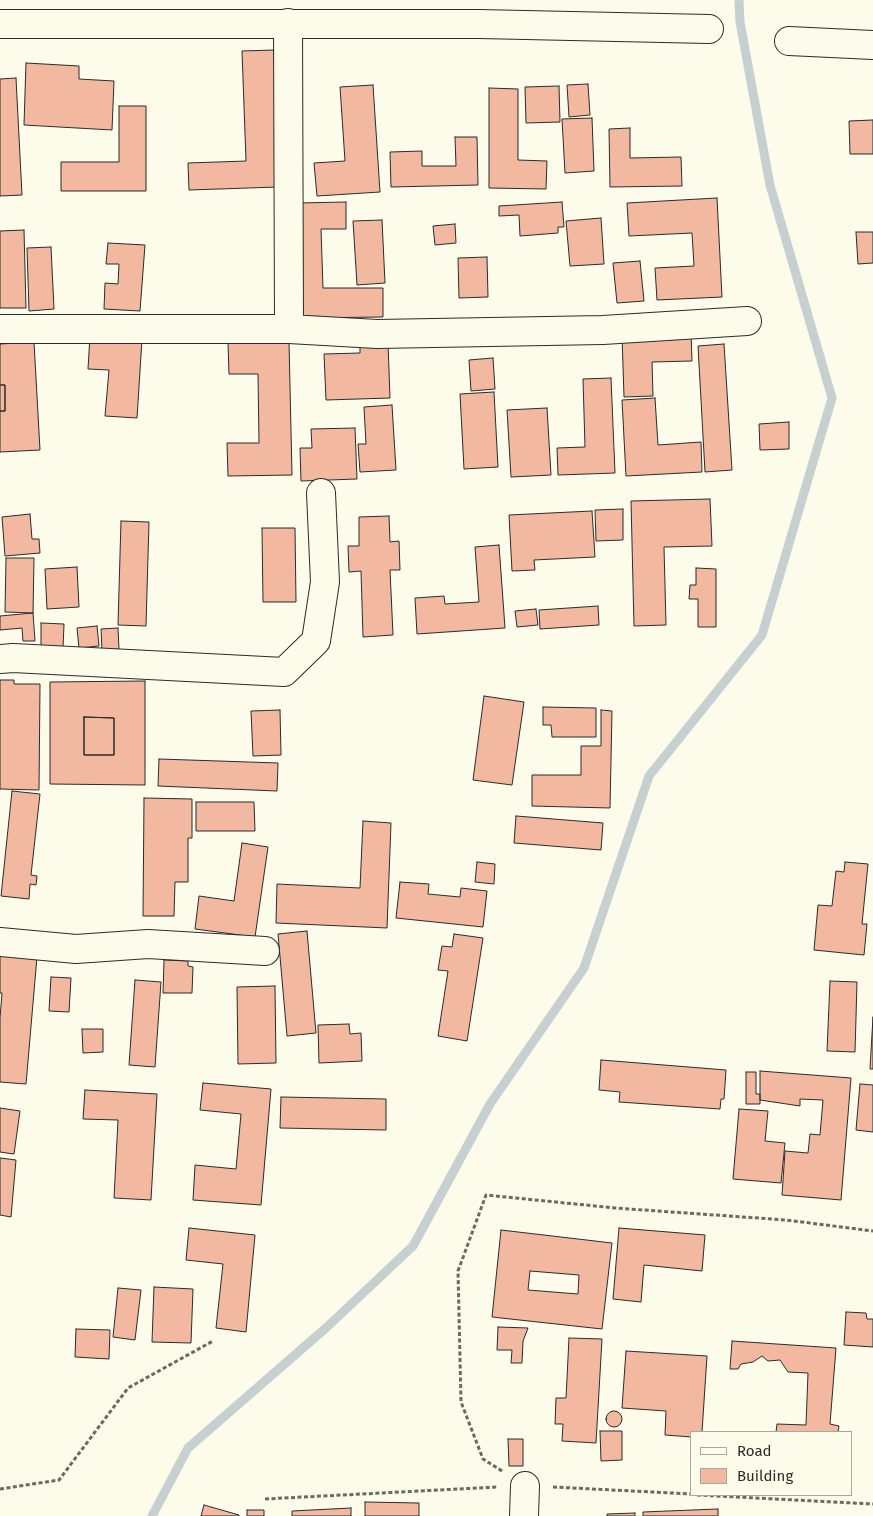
<!DOCTYPE html>
<html>
<head>
<meta charset="utf-8">
<style>
	body { margin:0 }
	#map { position:relative; width:873px; height:1516px; overflow:hidden; background:#fdfbea; font-family:"Fira Sans",sans-serif }
	canvas { display:block }
	.legend { position:absolute; left:690px; top:1431px; width:162px; height:65px; box-sizing:border-box; background:#fdfbea; border:1px solid #a9a89e; margin:0; padding:6px 9px; list-style:none; font-size:15px; color:#2b2b2b }
	.legend li { display:flex; align-items:center; gap:10px; height:25px }
	.legend b { width:25px; border:1px solid #a9a89e }
</style>
</head>
<body>
<div id="map">
<canvas width="873" height="1516"></canvas>
<ul class="legend">
<li><b style="height:6px;background:#fdfbea"></b>Road</li>
<li><b style="height:14px;background:#f2b8a0"></b>Building</li>
</ul>
</div>
<script>
const c = document.querySelector('canvas').getContext('2d');
c.lineJoin = 'round';
const poly = rows => new Path2D(rows.map(r => 'M' + r).join(''));
function trace(path, color, width, dash) { c.strokeStyle = color; c.lineWidth = width; c.lineCap = dash ? 'butt' : 'round'; c.setLineDash(dash || []); c.stroke(path); }
function fill(path, color) { c.fillStyle = color; c.fill(path, 'evenodd'); }
trace(poly([
	[152,1516,188,1448,327,1327,413,1246,490,1104,584,968,649,776,762,635,832,398,770,185,740,22,739,0]
]), '#c7d0d0', 9);
const building = poly([
	[274,50,278,187,189,190,188,163,246,161,242,51,274,50],
	[26,63,79,66,79,79,114,81,112,130,24,125,26,63],
	[16,78,22,195,0,196,0,79,16,78],
	[588,84,590,115,569,117,567,85,588,84],
	[373,85,380,192,317,196,314,163,345,161,340,87,373,85],
	[559,86,560,122,526,123,525,87,559,86],
	[489,88,518,89,518,160,547,161,546,189,489,188,489,88],
	[119,106,146,106,146,191,61,191,61,162,119,162,119,106],
	[592,118,594,171,565,173,562,119,592,118],
	[873,120,873,154,850,154,849,121,873,120],
	[630,128,630,158,681,157,682,186,610,187,609,129,630,128],
	[455,137,477,137,478,185,391,187,390,152,422,151,422,166,456,166,455,137],
	[717,198,722,297,657,300,655,268,694,266,692,233,629,236,627,203,717,198],
	[346,202,346,229,321,229,323,288,383,288,383,317,298,318,297,203,346,202],
	[562,202,564,227,558,227,558,233,520,236,519,215,499,216,499,206,562,202],
	[601,218,604,264,570,266,566,221,601,218],
	[382,220,385,283,357,285,353,221,382,220],
	[455,224,456,243,435,245,433,226,455,224],
	[24,230,26,308,0,308,0,231,24,230],
	[856,232,873,232,873,263,858,264,856,232],
	[108,243,145,245,140,311,104,309,105,283,118,284,119,264,106,264,108,243],
	[51,247,54,309,29,311,27,248,51,247],
	[487,257,488,297,459,298,458,258,487,257],
	[640,261,644,301,617,303,613,263,640,261],
	[691,334,692,361,652,362,653,396,624,397,622,336,691,334],
	[90,336,142,339,137,418,105,416,109,370,88,369,90,336],
	[34,342,40,450,0,452,0,411,5,411,5,385,0,385,0,344,34,342],
	[289,342,292,475,228,476,227,443,259,443,258,374,229,374,228,343,289,342],
	[388,343,390,398,326,400,324,354,360,353,360,344,388,343],
	[724,344,732,470,705,472,698,346,724,344],
	[493,358,495,389,471,391,469,360,493,358],
	[611,378,615,473,558,475,557,448,585,447,583,379,611,378],
	[0,385,5,385,5,411,0,411,0,385],
	[494,392,498,467,464,469,460,394,494,392],
	[655,398,658,445,701,442,702,472,626,476,622,400,655,398],
	[392,405,396,470,360,472,358,444,366,444,364,407,392,405],
	[547,408,551,475,511,477,507,410,547,408],
	[789,422,789,449,760,450,759,424,789,422],
	[355,428,357,479,301,481,300,448,312,448,311,429,355,428],
	[710,499,712,546,664,547,666,625,634,626,631,501,710,499],
	[623,509,623,540,596,541,595,510,623,509],
	[592,511,595,557,534,560,535,570,512,571,509,515,592,511],
	[30,514,32,539,39,539,40,553,5,556,2,517,30,514],
	[389,516,390,542,399,541,400,570,390,570,393,635,363,637,361,571,349,572,348,546,359,546,359,517,389,516],
	[121,521,149,522,146,626,118,625,121,521],
	[262,528,295,528,296,602,263,602,262,528],
	[499,545,505,628,417,634,415,598,444,596,445,604,479,602,475,547,499,545],
	[6,558,34,558,33,613,5,612,6,558],
	[77,567,79,607,47,609,45,569,77,567],
	[696,568,716,569,716,627,698,627,698,599,689,599,690,585,696,585,696,568],
	[598,606,599,625,540,629,539,610,598,606],
	[536,609,538,625,517,627,515,611,536,609],
	[33,613,35,641,23,641,22,628,0,630,0,616,33,613],
	[41,623,64,624,63,648,41,647,41,623],
	[97,626,99,646,79,648,77,628,97,626],
	[118,628,119,650,102,651,101,629,118,628],
	[0,680,14,680,14,684,40,684,39,790,0,789,0,680],
	[145,681,145,785,50,784,50,682,145,681],
	[84,717,114,718,114,755,84,755,84,717],
	[484,696,524,702,512,785,473,780,484,696],
	[543,707,596,708,596,737,552,737,551,725,543,725,543,707],
	[280,710,281,755,253,756,251,711,280,710],
	[601,710,612,711,610,808,532,806,532,775,581,775,581,746,601,746,601,710],
	[84,717,114,718,114,755,84,755,84,717],
	[159,759,278,763,277,791,158,786,159,759],
	[12,791,40,794,31,875,37,876,36,885,30,884,29,899,1,896,12,791],
	[144,798,192,799,192,838,188,838,188,882,175,882,174,916,143,916,144,798],
	[196,802,254,802,255,831,196,831,196,802],
	[516,816,603,823,601,850,514,843,516,816],
	[363,821,391,823,387,928,276,923,277,884,360,888,363,821],
	[242,843,268,847,255,937,195,929,199,896,234,901,242,843],
	[477,862,495,864,494,884,475,882,477,862],
	[845,862,868,864,862,924,867,924,864,955,814,950,818,905,832,906,836,871,844,872,845,862],
	[400,882,429,884,428,894,460,897,461,888,487,891,483,927,396,918,400,882],
	[307,931,316,1033,287,1036,278,934,307,931],
	[454,934,483,938,467,1041,438,1036,448,971,438,970,442,946,452,947,454,934],
	[0,953,37,957,26,1084,0,1082,0,1018,2,993,0,993,0,953],
	[164,960,188,961,188,966,193,967,192,993,163,993,164,960],
	[51,977,71,978,69,1012,49,1011,51,977],
	[135,980,161,982,155,1067,129,1065,135,980],
	[830,981,857,982,855,1052,827,1051,830,981],
	[275,986,276,1063,238,1064,237,987,275,986],
	[873,1017,873,1069,870,1069,873,1017],
	[349,1024,350,1034,361,1033,362,1061,319,1063,318,1025,349,1024],
	[82,1029,103,1029,103,1052,83,1053,82,1029],
	[601,1060,726,1070,724,1099,721,1099,720,1109,619,1102,620,1092,599,1090,601,1060],
	[760,1071,851,1078,841,1200,782,1195,785,1151,808,1153,810,1134,820,1135,823,1100,800,1099,800,1106,760,1100,760,1071],
	[746,1072,756,1072,756,1094,760,1094,760,1104,746,1104,746,1072],
	[203,1083,271,1089,261,1205,193,1200,195,1165,236,1169,241,1114,200,1110,203,1083],
	[860,1084,873,1085,873,1132,856,1130,860,1084],
	[85,1090,157,1094,151,1200,114,1198,118,1120,83,1119,85,1090],
	[281,1097,386,1099,386,1130,280,1128,281,1097],
	[0,1108,20,1111,14,1154,0,1152,0,1108],
	[739,1109,768,1111,765,1141,785,1143,781,1183,733,1179,739,1109],
	[0,1158,16,1160,11,1217,0,1215,0,1158],
	[189,1228,255,1235,246,1332,216,1328,223,1264,186,1260,189,1228],
	[619,1228,705,1235,702,1271,644,1265,641,1302,613,1299,619,1228],
	[501,1230,612,1243,602,1329,492,1317,501,1230],
	[530,1271,579,1275,578,1294,528,1290,530,1271],
	[154,1287,193,1289,191,1343,152,1342,154,1287],
	[118,1288,141,1290,135,1340,113,1337,118,1288],
	[846,1312,866,1313,867,1319,873,1319,873,1347,844,1345,846,1312],
	[498,1327,528,1328,523,1341,522,1363,511,1363,512,1350,497,1350,498,1327],
	[76,1329,110,1330,109,1359,75,1357,76,1329],
	[569,1338,602,1339,596,1443,562,1441,563,1424,555,1424,556,1398,566,1398,569,1338],
	[732,1341,836,1348,830,1424,839,1426,838,1432,776,1432,777,1424,806,1425,808,1373,788,1372,780,1360,768,1361,762,1356,753,1362,741,1364,738,1369,730,1369,732,1341],
	[626,1351,707,1356,702,1432,692,1432,692,1437,665,1435,666,1411,622,1408,626,1351],
	'606 1419a8 8 0 1 1 16 0a8 8 0 1 1-16 0Z',
	[600,1431,622,1431,622,1460,601,1461,600,1431],
	[508,1439,523,1439,523,1466,509,1466,508,1439],
	[365,1502,419,1503,419,1516,365,1516,365,1502],
	[204,1505,239,1515,239,1516,201,1516,204,1505],
	[351,1508,351,1516,292,1516,292,1511,351,1508],
	[718,1509,718,1516,643,1516,643,1512,718,1509],
	[247,1510,264,1510,264,1516,247,1516,247,1510],
	[635,1513,635,1516,607,1516,607,1514,635,1513]
]);
fill(building, '#f2b8a0');
trace(building, '#2b2b2b', 1);
const minor = poly([
	[288,23,289,329],
	[0,24,479,24,709,29],
	[789,41,873,45],
	[0,329,289,329,377,334,603,330,747,321],
	[0,659,13,658,284,672,316,641,325,582,321,493],
	[0,942,76,949,148,944,265,951],
	[524,1516,525,1486]
]);
trace(minor, '#2b2b2b', 30);
trace(poly([
	[502,1471,483,1459,461,1402,458,1271,486,1195,615,1208,786,1220,873,1231],
	[553,1487,692,1494],
	[0,1489,59,1480,128,1388,213,1341],
	[697,1495,873,1504],
	[265,1499,497,1487]
]), '#6a6964', 3, [4, 2.5]);
trace(minor, '#fdfbea', 28);
</script>
</body>
</html>
